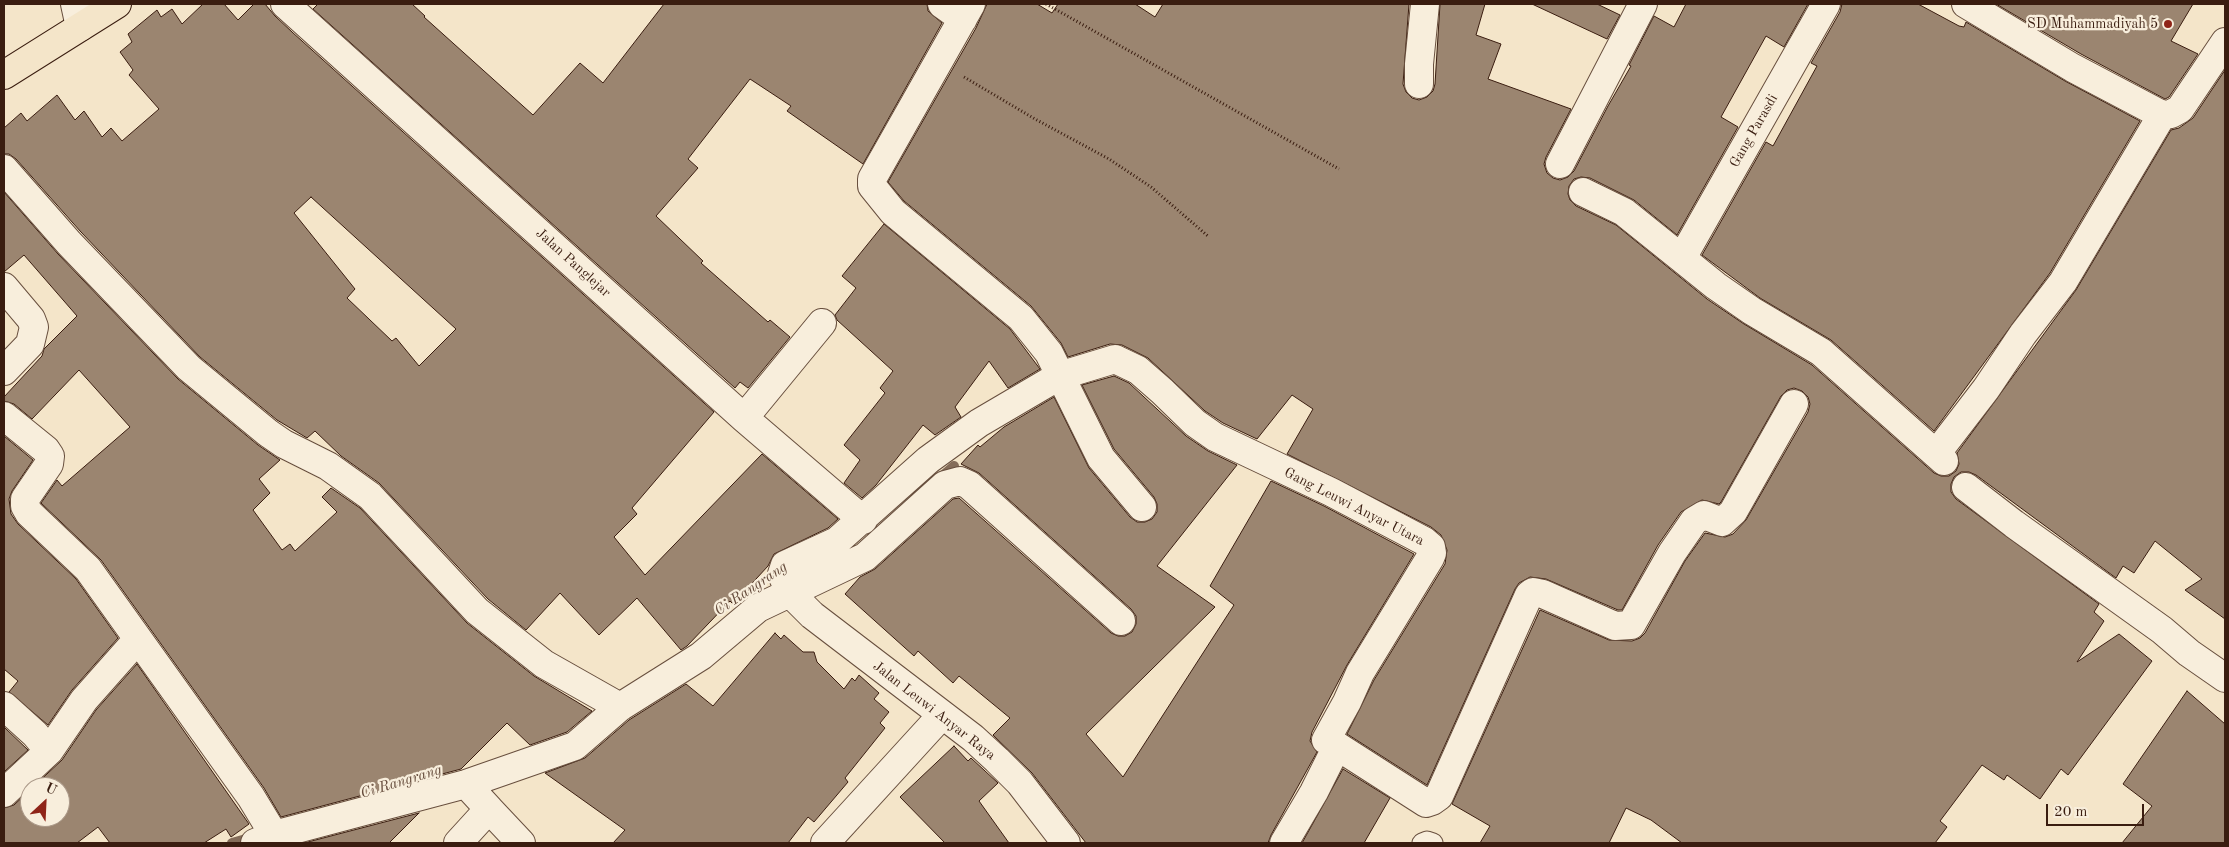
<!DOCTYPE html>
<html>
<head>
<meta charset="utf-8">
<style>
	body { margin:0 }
	#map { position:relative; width:2229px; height:847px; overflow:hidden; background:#f4e5c9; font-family:"Old Standard TT",serif }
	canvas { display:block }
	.frame { position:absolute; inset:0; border:5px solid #3a1d10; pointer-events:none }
	.north { position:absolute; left:20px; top:777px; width:50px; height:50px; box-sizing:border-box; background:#f8eedc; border:1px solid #ac9a8a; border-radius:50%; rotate:25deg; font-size:14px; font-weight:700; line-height:20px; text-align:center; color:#3a1d10 }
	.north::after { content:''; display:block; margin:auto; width:18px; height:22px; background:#8f2418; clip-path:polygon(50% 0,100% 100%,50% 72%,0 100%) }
	.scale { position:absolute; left:2046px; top:804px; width:98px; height:22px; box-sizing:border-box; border:2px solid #3a1d10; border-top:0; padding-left:6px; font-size:15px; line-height:18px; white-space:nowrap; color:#3a1d10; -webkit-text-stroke:4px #f8eedc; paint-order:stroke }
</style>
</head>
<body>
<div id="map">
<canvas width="2229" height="847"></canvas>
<div class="frame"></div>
<div class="north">U</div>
<div class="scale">20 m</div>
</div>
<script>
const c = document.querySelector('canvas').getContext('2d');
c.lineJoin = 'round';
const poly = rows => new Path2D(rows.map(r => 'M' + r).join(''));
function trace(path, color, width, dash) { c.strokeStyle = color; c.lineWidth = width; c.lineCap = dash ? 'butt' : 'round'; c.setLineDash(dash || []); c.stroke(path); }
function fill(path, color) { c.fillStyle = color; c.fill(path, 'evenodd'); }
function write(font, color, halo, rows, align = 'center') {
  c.font = font + ' "Old Standard TT",serif'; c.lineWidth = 4.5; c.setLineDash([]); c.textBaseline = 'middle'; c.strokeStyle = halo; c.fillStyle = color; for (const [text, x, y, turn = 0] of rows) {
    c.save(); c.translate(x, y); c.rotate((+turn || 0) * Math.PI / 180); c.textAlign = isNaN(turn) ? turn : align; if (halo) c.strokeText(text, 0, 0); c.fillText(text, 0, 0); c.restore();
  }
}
trace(poly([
	[940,478,954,466],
	[232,843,246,839]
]), '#846c59', 10);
const building = poly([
	[203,4,224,4,238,20,254,4,265,4,275,16,292,32,714,412,632,508,637,514,614,537,645,575,762,454,838,519,828,528,774,554,768,566,733,604,730,601,687,646,681,650,637,598,599,635,560,593,526,630,488,599,379,483,341,456,315,431,307,438,277,420,200,357,81,232,16,159,9,154,4,154,4,128,21,113,27,121,57,95,75,120,84,111,102,137,111,128,122,141,159,109,129,75,133,70,120,52,132,42,128,34,157,10,161,17,172,9,182,24,203,4],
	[311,197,456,329,419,366,396,338,392,341,347,298,355,289,294,213,311,197],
	[318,4,412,4,425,16,424,17,533,115,580,63,603,83,664,4,927,4,928,11,942,23,863,164,787,111,791,106,750,79,688,159,698,168,656,216,703,261,701,263,768,322,770,320,790,337,748,388,740,382,735,388,313,9,318,4],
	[987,4,1037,4,1052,13,1058,4,1135,4,1155,17,1163,4,1409,4,1403,84,1406,92,1412,98,1419,100,1427,97,1433,91,1435,84,1440,4,1485,4,1476,35,1501,44,1488,79,1571,109,1546,157,1544,164,1547,173,1553,178,1560,180,1568,177,1574,171,1608,106,1631,66,1629,65,1654,16,1674,27,1686,4,1808,4,1784,47,1766,36,1721,117,1738,127,1677,235,1634,200,1590,178,1581,177,1574,179,1569,186,1568,194,1570,200,1576,206,1616,225,1707,299,1744,324,1812,365,1934,473,1941,476,1949,476,1956,471,1959,464,1957,453,2076,290,2171,130,2179,128,2193,118,2225,70,2225,619,2185,590,2202,579,2155,541,2134,573,2123,566,2116,578,1976,475,1969,472,1961,472,1954,477,1951,484,1951,492,1956,499,2099,604,2094,612,2104,621,2077,662,2119,634,2152,661,2068,775,2061,769,2040,799,2007,775,2004,780,1982,765,1940,821,1947,827,1935,843,1682,843,1651,820,1626,808,1609,843,1480,843,1490,826,1452,804,1540,610,1609,640,1632,641,1640,638,1645,633,1685,561,1705,533,1725,537,1733,534,1746,520,1808,412,1810,404,1808,397,1802,391,1794,388,1787,390,1781,396,1721,502,1719,504,1702,500,1681,512,1658,545,1622,610,1618,610,1546,579,1530,577,1519,583,1515,589,1427,785,1347,734,1374,680,1445,564,1447,550,1441,535,1431,527,1287,454,1313,409,1292,395,1257,439,1223,423,1205,411,1148,358,1122,345,1110,344,1068,357,1061,343,1031,306,904,201,888,182,976,28,987,4],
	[1532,4,1597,4,1620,15,1607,39,1532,4],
	[1842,4,1918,4,1959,26,1964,27,1966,22,2065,81,2140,121,2050,273,1934,431,1831,340,1760,298,1702,255,1766,142,1773,146,1817,66,1811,63,1840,12,1842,4],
	[1996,4,2193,4,2171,41,2198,54,2169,97,2165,99,2081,54,1996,4],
	[4,192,58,254,178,379,258,445,280,460,259,479,270,493,253,510,282,550,290,544,295,551,337,512,322,497,331,488,360,508,467,623,534,676,592,711,567,732,530,745,507,723,461,769,281,817,264,788,101,560,41,503,57,480,62,486,130,427,79,370,32,419,14,404,4,401,4,397,42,356,44,349,77,316,24,255,4,272,4,192],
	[884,224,1010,329,1040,369,1008,388,989,361,955,407,961,417,935,435,923,425,876,485,862,498,844,483,860,460,844,445,885,393,880,388,893,371,837,320,835,315,856,288,842,276,884,224],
	[1114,376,1129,383,1186,436,1208,451,1237,465,1157,566,1215,607,1086,734,1123,777,1234,605,1210,586,1271,481,1324,506,1414,554,1347,665,1312,732,1310,741,1317,752,1271,835,1268,843,1086,843,1032,773,993,735,1010,718,959,676,953,683,918,651,914,656,845,594,860,577,875,569,953,499,959,498,1111,633,1118,636,1125,636,1132,632,1136,624,1136,616,1131,609,979,473,961,464,978,445,980,447,1004,427,1054,397,1089,468,1130,517,1137,522,1145,522,1152,519,1157,512,1157,504,1154,497,1114,449,1082,385,1114,376],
	[4,436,33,460,12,491,9,499,11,514,18,524,76,579,118,638,72,690,48,725,9,692,18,681,4,669,4,436],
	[775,633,781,639,784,635,803,652,814,652,817,662,844,689,852,678,855,681,859,675,879,693,874,699,889,712,880,723,885,728,845,778,848,782,814,822,808,817,788,843,613,843,625,830,545,773,585,758,629,720,686,684,713,706,775,633],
	[137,664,249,824,231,837,226,829,204,843,110,843,98,827,77,843,4,843,4,808,14,805,30,790,30,817,60,817,60,787,33,787,62,760,96,710,137,664],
	[2187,691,2225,724,2225,843,2122,843,2152,806,2123,784,2187,691],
	[4,727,28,750,4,772,4,727],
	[954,746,968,761,971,758,998,783,979,801,1009,843,945,843,900,797,954,746],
	[1343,769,1390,798,1364,843,1302,843,1343,769],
	[419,813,389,843,304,843,419,813]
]);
fill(building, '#9b8570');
trace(building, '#3a1d10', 1);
const service = poly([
	[1422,843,1427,841,1433,843]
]);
const minor = poly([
	[75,4,80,27],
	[285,4,744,418,863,520],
	[942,4,963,19],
	[971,4,872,179,872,186,893,212,1021,318,1049,353,1101,458,1142,507],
	[1966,4,2073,68,2162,115,2171,114,2180,109,2225,42],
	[1419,84,1419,64,1425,4],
	[1560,164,1643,4],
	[4,169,69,243,189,368,268,433,284,444,328,466,370,496,477,611,544,664,620,707],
	[1583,192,1624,212,1716,286,1752,311,1821,352,1944,461],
	[1682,258,1826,4],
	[4,287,31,319,34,327,30,344,4,371],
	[4,416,46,450,50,456,49,464,25,499,25,506,29,513,88,569,251,797,274,835],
	[744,418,822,323],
	[1936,454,1986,389,2023,334,2063,282,2162,115],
	[1966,487,2014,524,2162,630,2189,653,2225,678],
	[4,706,35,734,49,751],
	[1337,746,1426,803,1432,801,1439,796,1529,595,1533,592,1543,594,1615,626,1631,625,1672,553,1694,521,1704,515,1722,522,1733,512,1794,404],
	[4,793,49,751,84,700,138,639],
	[489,809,521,843],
	[255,843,274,835,466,784,575,746,620,707,701,656,758,608,865,557,945,485,960,481,969,485,1121,621],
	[458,843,489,809,466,784],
	[825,843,942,715],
	[1066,843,1020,783,997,760,973,738,812,615,789,592,782,574,785,565,837,541,928,460,979,423,1059,376,1115,359,1138,370,1162,391,1195,423,1215,437,1331,492,1424,541,1431,547,1432,553,1430,558,1360,673,1347,702,1326,740,1337,746,1314,792,1284,843]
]);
const primary = poly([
	[4,75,117,4]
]);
trace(service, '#684f3e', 21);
trace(minor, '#684f3e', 30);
trace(primary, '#3a1d10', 30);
trace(poly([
	[1046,4,1339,169],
	[964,77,1035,119,1109,159,1151,187,1209,237]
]), '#3a1d10', 3, [1, 2.5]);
trace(service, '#f8eedc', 19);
trace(minor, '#f8eedc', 28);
trace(primary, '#f4e5c9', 28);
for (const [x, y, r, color] of [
	[2168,24,5,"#8f2418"]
]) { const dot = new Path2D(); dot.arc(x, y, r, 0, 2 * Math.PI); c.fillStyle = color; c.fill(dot); trace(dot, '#f8eedc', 2); }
write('14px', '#3a1d10', '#f8eedc', [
	["SD Muhammadiyah 5",2158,24]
], 'right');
write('14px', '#3a1d10', '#f8eedc', [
	["Gang Parasdi",1754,131,-60],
	["Jalan Panglejar",573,263,42],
	["Gang Leuwi Anyar Utara",1354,507,27],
	["Jalan Leuwi Anyar Raya",934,711,38]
]);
write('italic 15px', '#654b3b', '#f8eedc', [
	["Ci Rangrang",751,589,-34],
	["Ci Rangrang",401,782,-17]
]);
</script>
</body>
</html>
